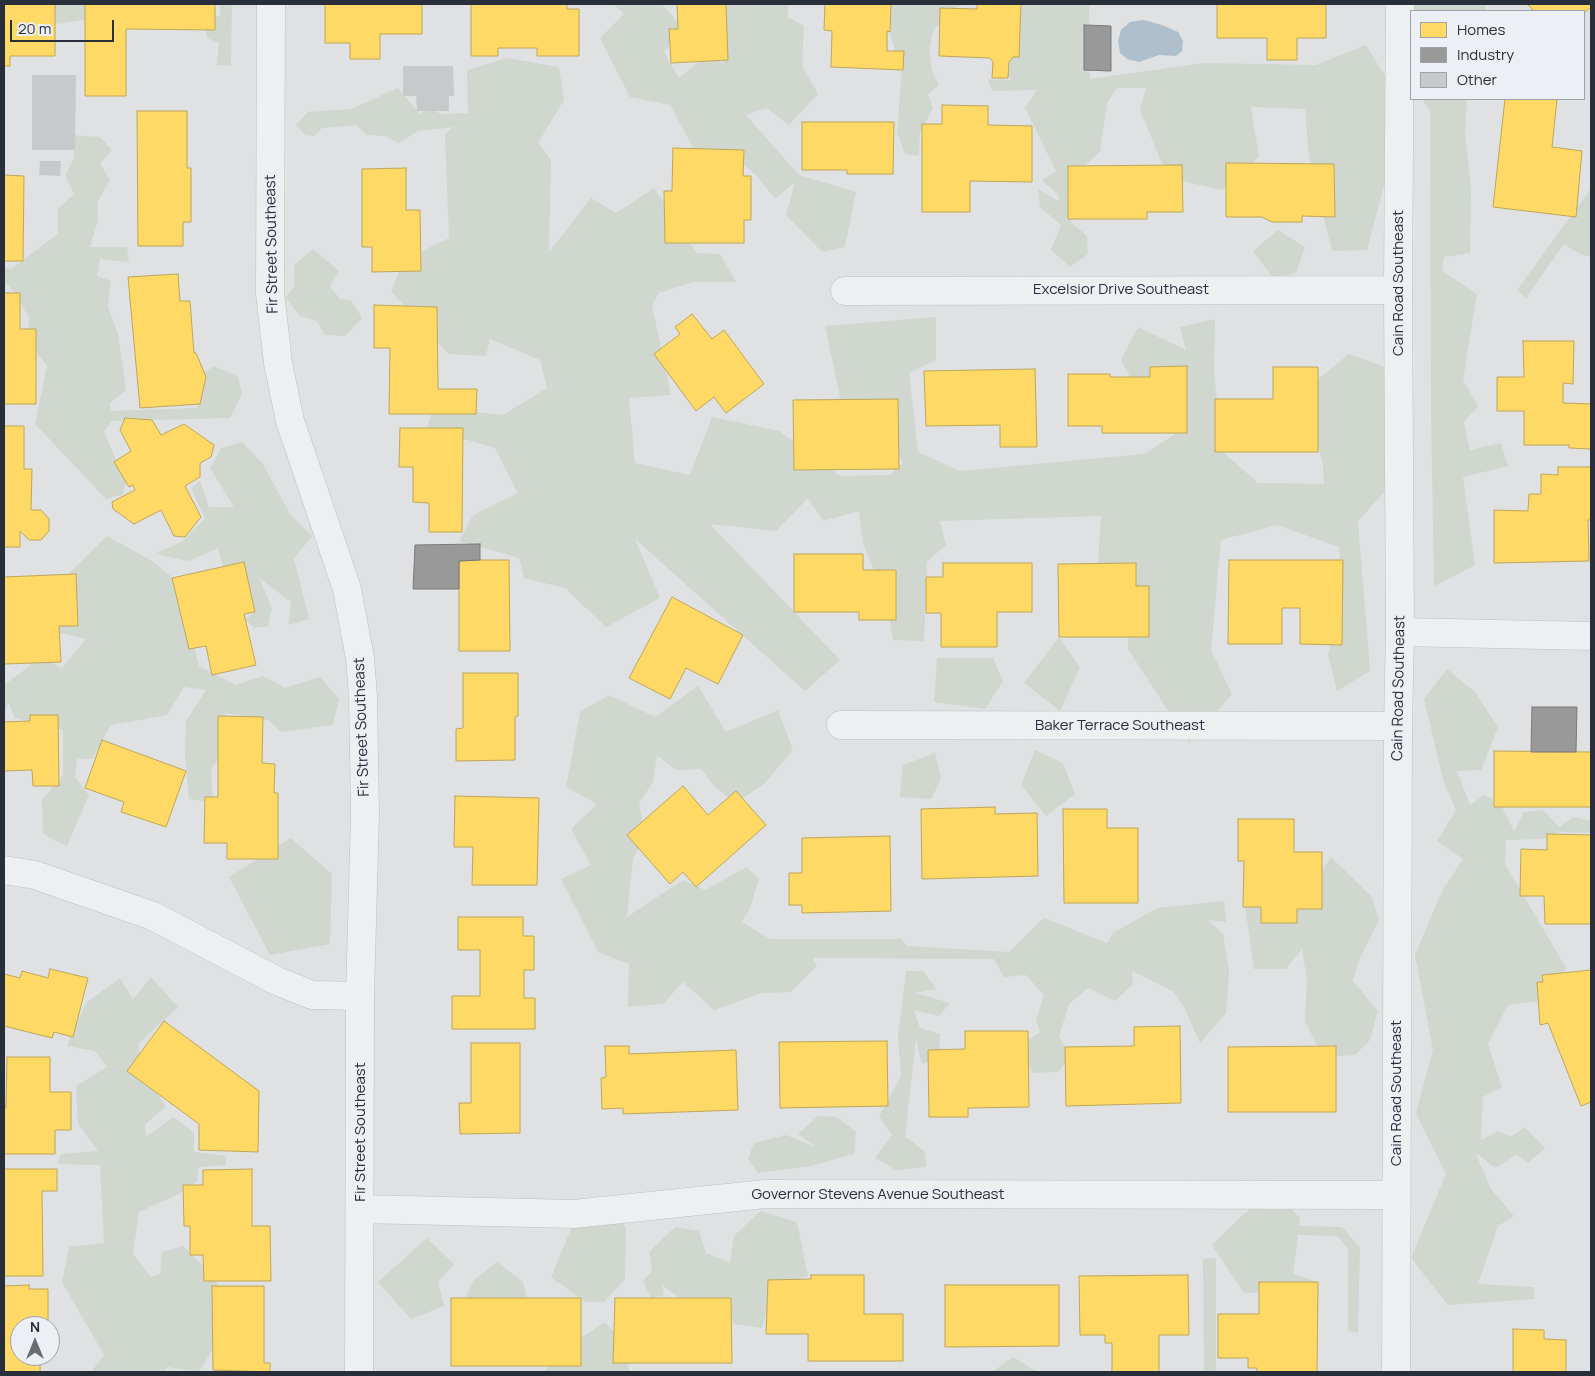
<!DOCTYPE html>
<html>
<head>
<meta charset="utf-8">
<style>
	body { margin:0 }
	#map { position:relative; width:1595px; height:1376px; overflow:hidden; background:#dfe1e3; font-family:Manrope,sans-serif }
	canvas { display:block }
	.frame { position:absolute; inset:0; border:5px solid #282f3a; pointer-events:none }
	.legend { position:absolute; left:1410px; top:10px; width:175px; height:90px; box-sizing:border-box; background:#eceff3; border:1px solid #9ea2a9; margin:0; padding:6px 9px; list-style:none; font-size:15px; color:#282f3a }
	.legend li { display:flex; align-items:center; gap:10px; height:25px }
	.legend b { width:25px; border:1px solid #9ea2a9 }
	.north { position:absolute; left:10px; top:1316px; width:50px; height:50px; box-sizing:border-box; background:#eceff3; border:1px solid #9ea2a9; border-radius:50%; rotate:0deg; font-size:14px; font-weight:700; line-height:20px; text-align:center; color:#282f3a }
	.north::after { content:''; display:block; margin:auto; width:18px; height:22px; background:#686d75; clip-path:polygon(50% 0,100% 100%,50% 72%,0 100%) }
	.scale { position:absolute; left:10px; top:20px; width:104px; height:22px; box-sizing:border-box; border:2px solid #282f3a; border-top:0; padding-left:6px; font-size:15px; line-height:18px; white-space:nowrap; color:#282f3a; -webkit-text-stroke:4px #eceff3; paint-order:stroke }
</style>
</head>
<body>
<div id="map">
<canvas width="1595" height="1376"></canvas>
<div class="frame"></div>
<ul class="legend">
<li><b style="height:14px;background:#ffd966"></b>Homes</li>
<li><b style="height:14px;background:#999"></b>Industry</li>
<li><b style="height:14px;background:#c7c9cb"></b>Other</li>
</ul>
<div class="north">N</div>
<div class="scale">20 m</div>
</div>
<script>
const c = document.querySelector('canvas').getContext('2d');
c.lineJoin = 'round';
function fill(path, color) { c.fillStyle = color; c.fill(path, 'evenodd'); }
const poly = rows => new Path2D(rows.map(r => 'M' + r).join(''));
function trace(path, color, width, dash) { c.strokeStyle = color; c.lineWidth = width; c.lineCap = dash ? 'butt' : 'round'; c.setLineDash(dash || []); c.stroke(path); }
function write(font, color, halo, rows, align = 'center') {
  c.font = font + ' Manrope,sans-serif'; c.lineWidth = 5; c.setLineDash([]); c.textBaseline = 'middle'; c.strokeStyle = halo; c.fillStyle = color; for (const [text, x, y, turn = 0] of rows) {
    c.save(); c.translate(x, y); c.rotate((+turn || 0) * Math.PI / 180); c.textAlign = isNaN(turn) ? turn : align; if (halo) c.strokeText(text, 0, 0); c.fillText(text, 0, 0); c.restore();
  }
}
fill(poly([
	[37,4,105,4,88,19,58,24],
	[220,4,232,4,231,66,217,65,219,43,207,38,206,29,215,16,220,17],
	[614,4,662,4,673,16,682,30,664,52,679,78,707,55,725,64,696,31,719,4,788,4,788,17,804,26,802,66,818,94,789,125,766,108,746,115,799,175,856,192,845,247,822,252,786,215,795,182,775,199,758,177,734,156,694,149,670,105,630,97,600,38,624,14],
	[889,4,962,4,934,29,929,49,932,71,939,85,928,94,933,108,920,133,919,156,905,154,897,132,902,70,891,38],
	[1004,4,1089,4,1090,79,1204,63,1316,65,1366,45,1393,89,1387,174,1367,250,1332,251,1309,157,1305,109,1251,107,1259,157,1222,190,1168,178,1140,110,1146,88,1117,88,1107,103,1100,152,1071,177,1071,222,1087,236,1088,254,1070,267,1051,250,1061,225,1040,207,1038,189,1060,202,1057,194,1042,180,1056,171,1025,108,1037,90,992,91,988,79,1010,80,1005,59,991,45],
	[1413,4,1485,4,1486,11,1412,11],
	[507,58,559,67,564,100,538,143,551,160,549,252,591,198,616,213,654,188,697,253,720,254,736,282,693,282,659,293,652,305,671,395,629,398,635,463,690,475,712,417,779,431,840,476,890,475,903,463,889,437,900,414,891,407,842,407,825,326,936,317,936,360,909,373,918,452,960,471,1144,454,1177,433,1135,386,1121,360,1138,327,1186,350,1180,327,1215,319,1214,374,1223,452,1258,483,1324,484,1323,465,1303,391,1349,354,1388,368,1388,488,1358,521,1370,671,1337,691,1328,655,1342,605,1339,547,1277,525,1221,540,1211,650,1232,694,1189,743,1128,649,1129,600,1097,576,1101,516,940,521,946,545,927,562,924,641,893,640,886,599,863,543,859,511,823,521,808,498,776,531,710,524,840,660,805,691,635,539,660,598,606,627,565,588,524,578,519,558,459,541,473,515,518,493,495,448,427,428,433,407,503,415,547,388,540,360,490,339,486,356,448,354,391,291,404,260,449,238,445,135,453,127,418,131,398,143,385,136,366,135,357,125,322,128,314,136,305,135,296,125,308,112,351,109,398,88,420,114,431,106,440,114,468,113,467,70],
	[1422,99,1467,99,1465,131,1471,190,1470,253,1444,257,1442,271,1477,294,1463,380,1478,406,1464,422,1470,450,1501,443,1508,466,1463,477,1475,565,1434,586,1431,409,1430,110],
	[72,135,100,137,112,150,100,163,110,180,98,201,98,220,90,247,127,247,129,262,100,259,97,276,111,281,108,307,118,334,126,390,110,403,111,411,197,408,201,375,214,366,238,377,242,394,230,418,112,421,104,432,126,483,122,495,106,499,35,424,47,366,28,342,29,317,8,284,4,286,4,267,11,269,58,234,58,209,74,194,65,175,74,158],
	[1591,188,1591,257,1580,254,1564,244,1526,298,1517,290],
	[1278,230,1305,247,1296,273,1273,278,1253,251],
	[313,249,339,271,330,286,340,299,351,300,362,318,345,336,325,335,317,321,300,316,286,298,295,285,294,265],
	[242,442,263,464,290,514,312,536,294,559,309,619,288,625,291,602,259,578,272,608,268,626,254,628,245,619,255,612,244,562,223,567,218,548,189,561,155,554,183,541,205,519,191,488,200,481,209,507,234,507,210,468,221,448],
	[107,536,152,561,188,590,188,623,199,666,236,685,263,676,285,688,320,677,339,699,333,725,281,732,269,720,225,713,234,739,211,769,213,803,189,799,185,755,186,721,206,690,184,687,167,715,111,725,92,759,77,759,75,777,89,795,67,846,43,834,42,800,63,775,63,730,15,718,8,702,4,720,4,685,40,658,62,668,86,639,49,630,61,581],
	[1059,637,1080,667,1060,711,1024,683],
	[937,658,993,658,1003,681,985,709,934,702],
	[1447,669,1475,692,1498,727,1481,770,1457,771,1470,805,1484,795,1493,799,1503,809,1514,831,1524,812,1543,810,1559,827,1573,817,1591,821,1591,833,1560,832,1542,839,1506,840,1505,864,1566,968,1545,1000,1508,1005,1488,1044,1502,1087,1483,1097,1481,1140,1498,1131,1511,1137,1525,1127,1545,1148,1528,1163,1516,1155,1495,1168,1475,1152,1491,1189,1514,1216,1498,1226,1478,1284,1534,1287,1535,1299,1448,1305,1411,1258,1446,1174,1416,1113,1433,1050,1415,955,1442,891,1463,859,1437,841,1456,810,1444,783,1424,699],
	[698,686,726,732,778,710,793,750,765,783,736,803,715,787,701,769,677,770,657,756,653,782,639,803,645,838,633,858,627,917,683,880,705,890,747,867,759,879,750,908,742,922,770,939,901,939,907,946,1009,952,1044,918,1107,943,1113,933,1157,908,1224,901,1226,922,1208,920,1223,934,1229,971,1226,1013,1200,1043,1185,1009,1174,992,1132,971,1133,984,1115,1001,1088,988,1069,1004,1059,1036,1070,1058,1058,1072,1033,1073,1019,1047,1040,1032,1036,1020,1044,995,1026,975,1004,977,994,959,813,958,817,966,791,992,762,993,714,1010,683,982,663,1004,628,1007,629,964,598,952,561,879,591,865,571,829,597,804,566,787,580,712,609,695,655,717],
	[1035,750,1063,763,1075,794,1046,816,1021,785],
	[935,753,941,779,931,799,900,797,903,765],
	[291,838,332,874,330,944,270,955,229,877],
	[1331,857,1372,897,1379,920,1359,960,1353,981,1378,1011,1370,1040,1355,1055,1323,1057,1305,1021,1307,980,1302,949,1286,969,1254,969,1243,892,1259,892,1303,900],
	[906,971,923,971,936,989,915,993,950,1003,939,1016,914,1010,920,1028,940,1034,939,1058,922,1064,916,1039,905,1136,925,1152,926,1167,896,1170,875,1158,892,1135,879,1117,901,1076,898,1037],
	[151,977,178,1007,138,1044,142,1072,166,1107,145,1124,146,1137,173,1117,194,1132,194,1152,226,1156,226,1165,199,1167,197,1181,179,1194,139,1212,133,1254,151,1277,160,1274,162,1252,183,1246,212,1274,234,1313,199,1372,168,1367,163,1372,91,1372,104,1355,62,1282,69,1247,104,1243,100,1165,57,1164,61,1154,98,1151,78,1123,76,1086,107,1067,95,1051,67,1046,86,1003,120,978,133,999],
	[818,1116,837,1117,856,1132,854,1154,810,1166,758,1173,748,1159,754,1143,786,1135,816,1147,798,1134],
	[1271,1188,1300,1218,1299,1226,1342,1227,1360,1248,1358,1333,1348,1331,1348,1249,1337,1236,1298,1235,1293,1274,1318,1282,1271,1282,1267,1292,1244,1293,1212,1245],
	[760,1211,797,1222,808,1276,774,1285,762,1328,734,1324,726,1304,681,1299,662,1285,664,1295,651,1298,643,1281,652,1271,649,1252,675,1227,699,1231,706,1253,730,1263,734,1236],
	[611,1214,626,1227,625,1279,604,1302,585,1302,551,1277,574,1222],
	[427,1238,454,1264,438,1282,444,1306,411,1319,378,1282],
	[1216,1258,1216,1372,1204,1372,1203,1259],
	[497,1262,523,1282,528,1303,465,1298,473,1281],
	[604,1322,621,1338,630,1372,547,1372,545,1370,574,1343],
	[1013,1357,1037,1372,992,1372]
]), '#d0d7cf');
fill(poly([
	[1144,20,1162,25,1178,32,1183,41,1182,51,1176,56,1159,55,1139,62,1127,59,1120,53,1118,41,1121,30,1130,22]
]), '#afbfcc');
const homes = poly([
	[4,4,55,4,55,56,10,56,10,66,4,66,4,4],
	[85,4,215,4,215,30,126,29,126,96,85,96,85,4],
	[325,4,422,4,422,34,380,34,380,59,350,59,350,43,325,43,325,4],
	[471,4,567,4,567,9,579,9,579,56,537,56,537,48,498,48,498,56,471,56,471,4],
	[677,4,726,4,728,60,671,63,669,29,678,29,677,4],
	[825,4,891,4,890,32,887,31,887,51,904,51,903,70,831,67,832,31,824,30,825,4],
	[977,4,1021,4,1019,57,1013,57,1009,62,1008,78,992,78,993,62,990,58,939,56,940,8,977,9,977,4],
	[1217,4,1326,4,1326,38,1297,38,1297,60,1267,60,1267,38,1217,38,1217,4],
	[1527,4,1591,4,1591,7,1584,13,1584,11,1534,11,1527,4],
	[1505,99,1557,99,1552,147,1582,151,1576,217,1493,207,1505,99],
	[942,105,988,106,988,125,1032,126,1032,182,970,181,970,212,922,212,922,124,942,124,942,105],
	[137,111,187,111,187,168,191,168,191,222,183,222,183,246,138,246,137,111],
	[802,122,894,122,893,174,847,174,847,170,802,170,802,122],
	[673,148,744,150,743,176,751,176,751,220,744,220,744,243,665,243,664,191,672,191,673,148],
	[1226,163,1334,164,1335,217,1302,216,1302,222,1272,222,1262,217,1226,217,1226,163],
	[1182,165,1183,212,1147,212,1147,219,1068,219,1068,166,1182,165],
	[406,168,406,210,420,210,421,271,372,272,372,247,362,247,362,169,406,168],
	[4,175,24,176,23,261,4,261,4,175],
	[178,274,180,301,190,301,194,353,196,353,206,377,200,404,140,408,128,277,178,274],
	[4,293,20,293,20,329,36,329,36,404,4,404,4,293],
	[374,305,437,307,438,389,477,389,476,414,389,414,390,348,374,348,374,305],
	[692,314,712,339,724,330,764,384,726,413,714,397,696,411,654,354,680,334,675,327,692,314],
	[1523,341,1574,341,1573,384,1563,383,1563,403,1591,404,1591,449,1569,448,1569,445,1524,445,1524,411,1497,411,1497,377,1524,377,1523,341],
	[1187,366,1187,433,1102,433,1102,426,1068,426,1068,374,1110,374,1110,377,1150,377,1150,367,1187,366],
	[1273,367,1318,367,1318,452,1215,452,1215,399,1273,399,1273,367],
	[1035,369,1037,447,1000,447,1000,425,926,426,924,371,1035,369],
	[898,399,899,469,794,470,793,400,898,399],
	[125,418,152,420,161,435,184,424,214,445,211,457,200,463,200,477,185,486,201,517,185,537,174,536,161,510,134,524,113,509,112,502,135,490,133,485,129,487,114,462,131,451,120,430,125,418],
	[4,426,24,426,24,469,32,469,31,510,41,510,49,519,49,531,41,540,29,540,20,531,20,547,4,547,4,426],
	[400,428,463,428,462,532,429,532,429,503,413,502,413,467,399,467,400,428],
	[1558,467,1591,467,1591,520,1588,520,1589,561,1494,563,1494,510,1528,511,1529,494,1541,494,1541,474,1558,475,1558,467],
	[794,554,863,554,863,570,896,570,896,620,859,620,859,612,794,612,794,554],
	[480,560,509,560,510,651,459,651,459,561,480,560],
	[1229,560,1343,560,1342,645,1300,644,1300,608,1282,608,1282,644,1228,644,1229,560],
	[244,562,255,612,244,614,256,665,212,675,206,646,189,649,172,578,244,562],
	[943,563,1032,563,1032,612,997,612,997,647,941,647,941,613,926,613,926,577,943,577,943,563],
	[1136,563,1136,586,1149,586,1149,637,1059,637,1058,564,1136,563],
	[76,574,78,626,59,626,61,662,4,664,4,577,76,574],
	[672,597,743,635,718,684,686,668,670,699,629,678,672,597],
	[463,673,518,673,518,716,515,717,515,760,456,761,456,729,463,728,463,673],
	[30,715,58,715,59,786,33,786,32,770,4,771,4,722,30,721,30,715],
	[218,716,263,717,262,763,275,764,274,793,278,793,278,859,227,859,227,843,204,843,205,797,218,797,218,716],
	[102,740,186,771,166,827,121,812,124,802,85,788,102,740],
	[1494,751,1591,752,1591,807,1494,807,1494,751],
	[683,786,708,815,736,791,766,825,696,887,683,872,670,884,627,835,683,786],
	[455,796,539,798,537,885,472,885,473,847,454,847,455,796],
	[995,807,995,814,1037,813,1038,876,922,879,921,809,995,807],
	[1063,809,1107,809,1107,828,1138,828,1138,903,1064,903,1063,809],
	[1238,819,1294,819,1294,852,1322,852,1322,909,1297,909,1297,923,1261,923,1261,907,1243,907,1244,861,1238,861,1238,819],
	[1547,834,1591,835,1591,924,1545,924,1544,896,1520,896,1521,849,1547,850,1547,834],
	[890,836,891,911,802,913,802,905,789,905,789,873,802,873,802,838,890,836],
	[458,917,523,917,523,936,534,936,534,970,524,970,524,998,535,998,535,1029,452,1029,452,996,480,996,480,950,458,950,458,917],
	[50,969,88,978,73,1037,54,1032,52,1038,4,1026,4,974,20,978,22,971,48,978,50,969],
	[1591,970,1591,1102,1581,1106,1548,1023,1540,1025,1537,982,1543,982,1542,975,1591,970],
	[164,1021,259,1091,258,1152,199,1150,199,1124,127,1071,164,1021],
	[1180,1026,1181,1103,1066,1106,1065,1047,1134,1046,1134,1027,1180,1026],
	[965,1031,1028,1031,1029,1107,968,1108,968,1117,929,1117,928,1050,965,1049,965,1031],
	[887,1041,888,1106,780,1108,779,1042,887,1041],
	[471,1043,520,1043,520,1133,460,1134,459,1103,471,1103,471,1043],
	[605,1046,629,1046,629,1054,736,1050,738,1110,623,1114,623,1108,602,1109,601,1078,606,1077,605,1046],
	[1336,1046,1336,1112,1228,1112,1228,1047,1336,1046],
	[7,1057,50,1057,50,1092,71,1092,71,1130,55,1130,55,1154,4,1154,4,1108,6,1108,7,1057],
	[4,1169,57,1169,57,1191,42,1191,43,1276,4,1276,4,1169],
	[252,1169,252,1226,270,1226,271,1281,204,1281,203,1255,190,1255,190,1226,184,1226,183,1185,203,1185,203,1170,252,1169],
	[811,1275,864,1275,864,1314,903,1314,903,1361,808,1361,808,1334,766,1334,768,1280,811,1279,811,1275],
	[1188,1275,1189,1335,1159,1335,1159,1372,1112,1372,1112,1343,1105,1343,1105,1335,1080,1335,1079,1276,1188,1275],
	[1259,1282,1318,1282,1317,1372,1257,1372,1257,1368,1248,1368,1248,1358,1218,1358,1218,1314,1259,1314,1259,1282],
	[29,1285,29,1289,48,1289,48,1326,20,1326,20,1356,40,1356,40,1372,4,1372,4,1286,29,1285],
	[945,1285,1059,1285,1059,1346,945,1347,945,1285],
	[212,1286,264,1286,264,1363,270,1363,270,1372,213,1370,212,1286],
	[451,1298,581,1298,581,1366,451,1366,451,1298],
	[615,1298,731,1298,732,1363,613,1363,615,1298],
	[1513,1329,1544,1330,1544,1339,1566,1340,1566,1372,1474,1372,1513,1372,1513,1329]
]);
fill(homes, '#ffd966');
trace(homes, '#bea659', 1);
const industry = poly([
	[1084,25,1111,26,1111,71,1084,70,1084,25],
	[480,544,480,560,459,561,459,589,413,589,415,545,480,544],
	[1532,707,1577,707,1576,752,1531,752,1532,707]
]);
fill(industry, '#999');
trace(industry, '#77797c', 1);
fill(poly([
	[403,66,453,66,454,96,449,96,449,111,417,111,416,96,403,96],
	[32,75,76,75,75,150,32,150],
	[40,161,61,161,60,176,39,175]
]), '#c7c9cb');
const minor = poly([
	[271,4,270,293,278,363,290,421,347,589,360,658,363,696,365,813,360,996,359,1372],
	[845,291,1398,290],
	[1400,632,1591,636],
	[841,725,1398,726],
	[4,870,35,875,153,916,277,981,312,995,360,996],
	[361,1209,574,1214,765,1194,1396,1195],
	[1396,1372,1398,726,1400,632,1398,290,1400,4]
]);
trace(minor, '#bdbfc1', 29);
trace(minor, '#eeeff0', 28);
write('15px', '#282f3a', '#eceff3', [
	["Fir Street Southeast",272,244,-91],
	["Cain Road Southeast",1399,283,-90],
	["Excelsior Drive Southeast",1121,290],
	["Cain Road Southeast",1399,688,-89],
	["Baker Terrace Southeast",1120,726],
	["Fir Street Southeast",362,727,-92],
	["Cain Road Southeast",1397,1093,-90],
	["Fir Street Southeast",361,1132,-90],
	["Governor Stevens Avenue Southeast",878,1195]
]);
</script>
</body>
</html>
